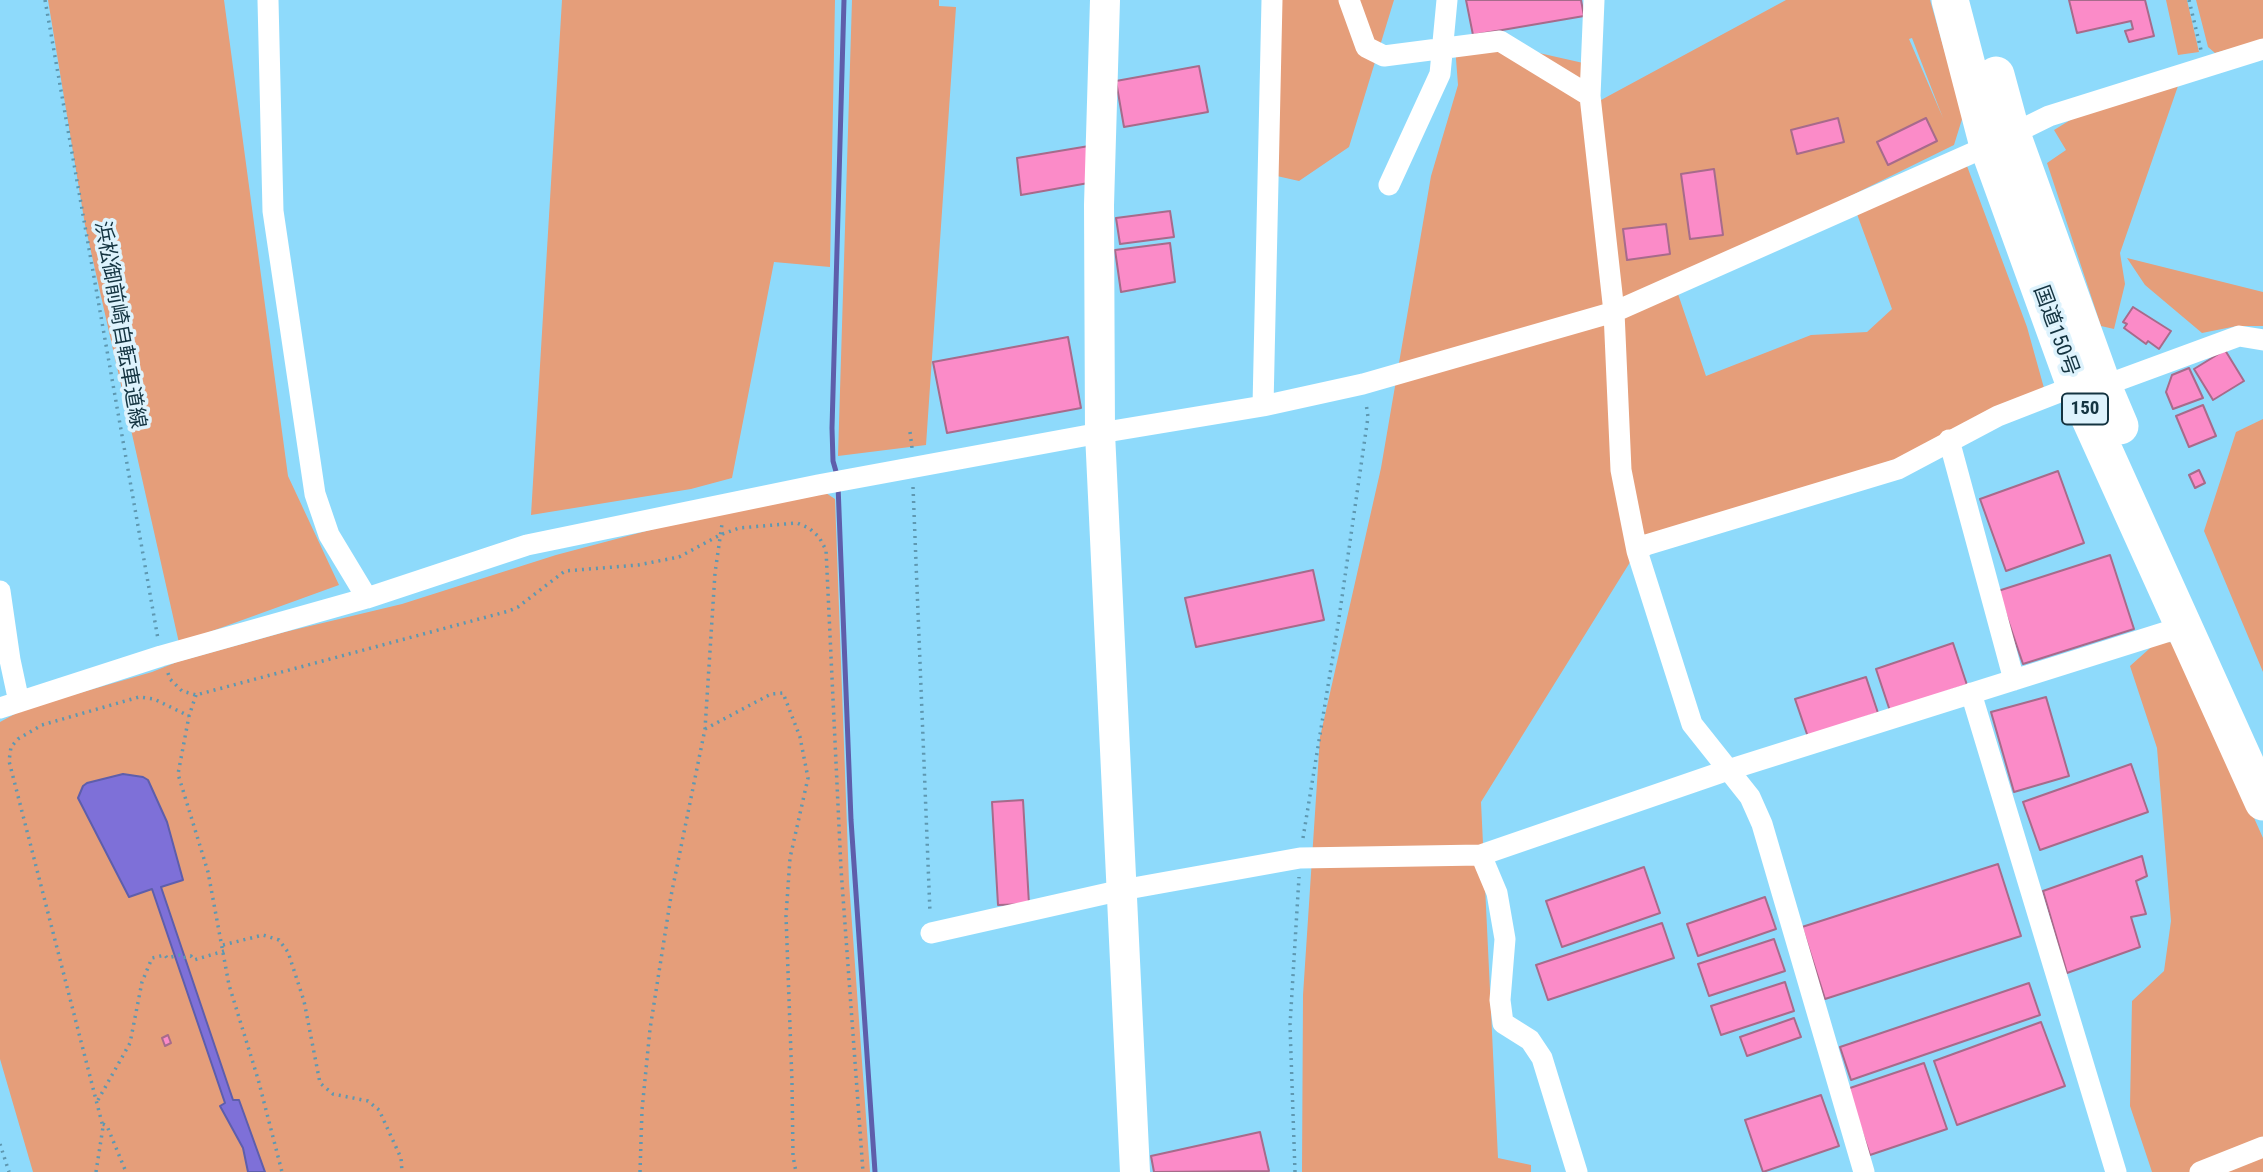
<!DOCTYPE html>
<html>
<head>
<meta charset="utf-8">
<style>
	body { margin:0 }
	canvas { display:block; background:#8edafb }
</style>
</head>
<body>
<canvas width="2263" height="1172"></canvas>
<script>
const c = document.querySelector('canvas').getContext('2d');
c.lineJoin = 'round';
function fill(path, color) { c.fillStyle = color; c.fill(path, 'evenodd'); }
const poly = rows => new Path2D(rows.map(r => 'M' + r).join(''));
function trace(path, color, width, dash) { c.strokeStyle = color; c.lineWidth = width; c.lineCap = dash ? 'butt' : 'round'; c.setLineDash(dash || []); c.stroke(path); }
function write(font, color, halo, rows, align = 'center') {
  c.font = font + ' "Roboto Condensed","Noto Sans JP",sans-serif'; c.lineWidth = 7; c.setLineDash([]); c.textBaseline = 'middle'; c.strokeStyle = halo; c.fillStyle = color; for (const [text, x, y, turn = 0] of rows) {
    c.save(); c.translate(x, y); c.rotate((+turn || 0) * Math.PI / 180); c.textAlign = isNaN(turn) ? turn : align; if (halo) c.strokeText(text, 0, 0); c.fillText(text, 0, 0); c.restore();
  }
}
fill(poly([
	[48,0,224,0,288,476,339,585,179,643,85,225],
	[562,0,835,0,830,267,774,262,732,478,691,489,531,515],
	[852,0,939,0,939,6,956,7,926,445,838,456],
	[1276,0,1394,0,1349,147,1299,181,1268,174],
	[1786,0,1930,0,1963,116,1954,145,1771,235,1613,304,1596,148,1601,100],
	[1912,38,1943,118,1909,39],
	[2166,0,2187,0,2199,52,2178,55],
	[2196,0,2263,0,2263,40,2215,53,2208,47],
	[1486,41,1592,65,1605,306,1678,294,1706,376,1811,335,1867,332,1892,309,1854,206,1967,166,2027,327,2044,388,1949,440,1637,551,1481,802,1498,1158,1531,1165,1531,1172,1302,1172,1303,995,1320,737,1381,468,1431,176,1458,85,1455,46],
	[2178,86,2120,253,2125,284,2114,329,2101,326,2047,163,2066,150,2054,130,2072,119],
	[2127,258,2263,292,2263,326,2237,326,2202,333,2145,285],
	[2263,419,2263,672,2204,531,2236,432],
	[826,493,835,499,849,882,870,1172,33,1172,0,1059,0,722,24,709,152,672,177,662,285,632,402,604,556,555,714,513],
	[2158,641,2176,643,2263,838,2263,1172,2152,1172,2130,1106,2132,1001,2164,971,2171,921,2157,748,2130,666]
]), '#e59e7a');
const water = poly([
	[123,774,143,777,148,780,167,822,183,880,161,887,233,1100,239,1100,265,1172,248,1172,243,1148,220,1106,225,1103,152,889,129,897,78,798,83,786,87,783,123,774]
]);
fill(water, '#7e70d8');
trace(water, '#5e5eab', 2);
trace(poly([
	[837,475,833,461,832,428,844,0],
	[838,485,851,820,875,1172]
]), '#5e5eab', 5);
const building = poly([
	[1466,0,1581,0,1584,16,1473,35,1466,0],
	[2069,0,2145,0,2154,36,2129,42,2125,31,2133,29,2131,21,2077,33,2069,0],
	[1199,66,1208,112,1124,127,1116,81,1199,66],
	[1838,118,1844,142,1797,154,1791,130,1838,118],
	[1926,118,1937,141,1888,165,1877,142,1926,118],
	[1089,146,1094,182,1021,195,1017,158,1089,146],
	[1714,169,1723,235,1690,239,1681,174,1714,169],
	[1170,211,1174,237,1120,244,1116,218,1170,211],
	[1666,224,1670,254,1627,260,1623,229,1666,224],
	[1170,243,1175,282,1121,292,1115,250,1170,243],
	[2133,307,2171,331,2159,349,2148,341,2146,344,2124,328,2127,324,2123,322,2133,307],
	[1068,337,1081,408,947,433,933,362,1068,337],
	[2225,350,2244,381,2213,400,2194,369,2225,350],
	[2189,368,2203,398,2173,409,2166,392,2172,375,2189,368],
	[2203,405,2216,436,2189,447,2176,416,2203,405],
	[2199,470,2205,483,2195,488,2189,475,2199,470],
	[2058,471,2084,543,2006,571,1980,499,2058,471],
	[2110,555,2134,629,2023,664,1998,591,2110,555],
	[1313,570,1324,620,1196,647,1185,598,1313,570],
	[1953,643,1967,685,1890,711,1876,669,1953,643],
	[1866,677,1878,713,1808,737,1795,699,1866,677],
	[2046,697,2069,776,2014,792,1991,712,2046,697],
	[2131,764,2148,812,2040,850,2023,802,2131,764],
	[1023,800,1029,904,998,905,992,802,1023,800],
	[2142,856,2147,876,2136,881,2146,914,2131,917,2140,947,2067,973,2043,891,2142,856],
	[1998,864,2021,936,1825,999,1802,927,1998,864],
	[1644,867,1660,913,1562,947,1546,901,1644,867],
	[1765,897,1776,929,1698,956,1687,924,1765,897],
	[1662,923,1674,958,1548,1000,1536,965,1662,923],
	[1774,939,1785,971,1709,996,1698,964,1774,939],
	[1785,982,1794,1011,1721,1035,1711,1006,1785,982],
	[2029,983,2040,1015,1851,1080,1840,1047,2029,983],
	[1794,1018,1801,1037,1747,1056,1740,1037,1794,1018],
	[2041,1022,2065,1086,1957,1125,1934,1061,2041,1022],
	[168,1035,171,1043,165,1046,162,1038,168,1035],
	[1924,1063,1947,1129,1870,1155,1847,1089,1924,1063],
	[1821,1095,1839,1146,1763,1172,1745,1120,1821,1095],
	[1260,1132,1269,1171,1154,1172,1151,1156,1260,1132]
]);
fill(building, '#fb8bc8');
trace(building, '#a76b8b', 2);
trace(poly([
	[45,0,158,639],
	[2189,0,2201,50],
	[910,432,912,448],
	[913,487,930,913],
	[168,673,170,679,182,691,196,695,509,611,518,607,565,571,638,565,679,557,720,535,739,528,797,523,809,528,819,537,826,550,841,869,863,1172],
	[196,695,189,716,178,774,208,872,229,985,258,1079,282,1172],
	[705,729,771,694,783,693,800,737,808,778,790,858,786,916,792,1082,793,1156,796,1172],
	[1303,838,1338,625,1368,417,1366,403],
	[223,945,263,935,279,940,288,952,304,1001,320,1083,333,1094,368,1101,379,1110,401,1158,402,1172],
	[98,1100,130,1043,142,982,152,958,165,955,167,958,180,955,182,958,191,956,194,960,224,951],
	[103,1124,107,1126,126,1172],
	[0,1144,9,1172],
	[96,1172,103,1127,9,761,11,747,18,739,42,725,139,697,154,699,189,716],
	[640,1172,642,1110,650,1029,671,896,705,729,715,573,722,524],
	[1295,1172,1290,1025,1299,877]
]), '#5e98b1', 3.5, [2, 5]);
trace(poly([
	[268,0,273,211,315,494,329,535,367,598],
	[1349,0,1366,47,1384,56,1500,41,1590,96],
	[1594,0,1590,96,1614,312,1621,470,1637,551,1692,724,1750,797,1762,824,1864,1172],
	[1389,185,1440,74,1447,0],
	[2103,386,2239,336,2263,340],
	[1263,406,1272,0],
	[1949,440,2014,680],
	[1637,551,1646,545,1898,469,1998,416,2075,386],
	[0,591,10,660,19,702],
	[1971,693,2116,1172],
	[0,708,161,656,367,598,527,545,818,485,1100,433,1263,406,1363,384,1614,312,1988,146,2049,116,2263,49],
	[1481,855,1497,893,1505,939,1500,1000,1503,1023,1530,1040,1542,1058,1577,1172],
	[931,933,1122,890,1300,858,1481,855,1728,770,2182,627],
	[2200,1172,2263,1147]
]), '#fff', 21);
trace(poly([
	[1105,0,1099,205,1100,433,1135,1172]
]), '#fff', 30);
trace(poly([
	[1950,0,1988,146,2075,386,2263,802],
	[1996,75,2012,134,2103,386,2120,426]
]), '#fff', 37);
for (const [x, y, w] of [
	[2085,409,46]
]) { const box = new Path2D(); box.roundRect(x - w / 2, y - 15.5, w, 31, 5); c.fillStyle = '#def3fd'; c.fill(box); trace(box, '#143441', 2); }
write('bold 19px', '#143441', null, [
	["150",2085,409]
]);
write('21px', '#143441', '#def3fd', [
	["浜松御前崎自転車道線",119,325,80],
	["国道150号",2055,331,70]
]);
</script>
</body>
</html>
